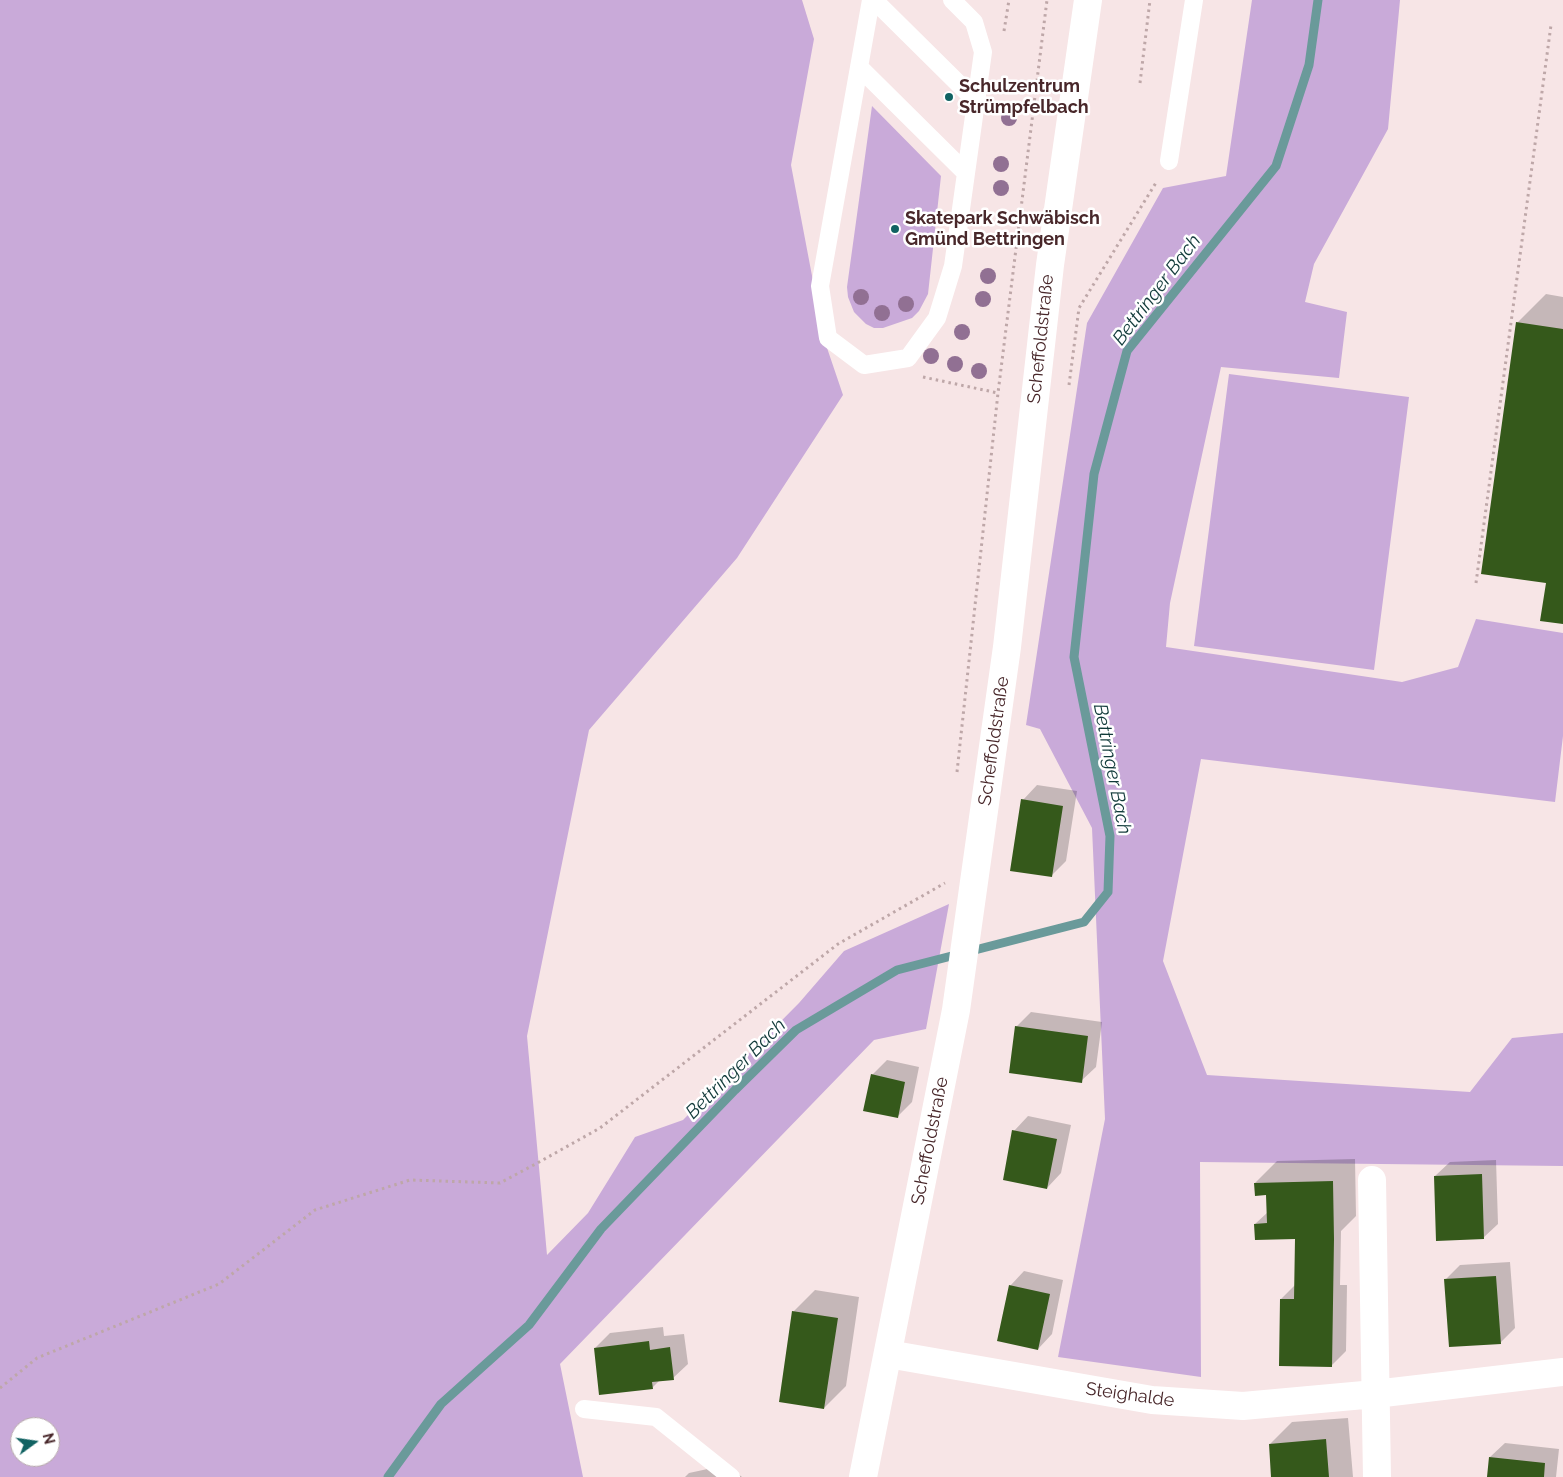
<!DOCTYPE html>
<html>
<head>
<meta charset="utf-8">
<style>
	body { margin:0 }
	#map { position:relative; width:1563px; height:1477px; overflow:hidden; background:#f7e5e6; font-family:Raleway,sans-serif }
	canvas { display:block }
	.north { position:absolute; left:10px; top:1417px; width:50px; height:50px; box-sizing:border-box; background:#fff; border:1px solid #b6a9aa; border-radius:50%; rotate:76deg; font-size:14px; font-weight:700; line-height:20px; text-align:center; color:#48272a }
	.north::after { content:''; display:block; margin:auto; width:18px; height:22px; background:#116262; clip-path:polygon(50% 0,100% 100%,50% 72%,0 100%) }
</style>
</head>
<body>
<div id="map">
<canvas width="1563" height="1477"></canvas>
<div class="north">N</div>
</div>
<script>
const c = document.querySelector('canvas').getContext('2d');
c.lineJoin = 'round';
function fill(path, color) { c.fillStyle = color; c.fill(path, 'evenodd'); }
const poly = rows => new Path2D(rows.map(r => 'M' + r).join(''));
function trace(path, color, width, dash) { c.strokeStyle = color; c.lineWidth = width; c.lineCap = dash ? 'butt' : 'round'; c.setLineDash(dash || []); c.stroke(path); }
function write(font, color, halo, rows, align = 'center') {
  c.font = font + ' Raleway,sans-serif'; c.lineWidth = 5; c.setLineDash([]); c.textBaseline = 'middle'; c.strokeStyle = halo; c.fillStyle = color; for (const [text, x, y, turn = 0] of rows) {
    c.save(); c.translate(x, y); c.rotate((+turn || 0) * Math.PI / 180); c.textAlign = isNaN(turn) ? turn : align; if (halo) c.strokeText(text, 0, 0); c.fillText(text, 0, 0); c.restore();
  }
}
fill(poly([
	[0,0,802,0,814,39,791,165,824,339,843,395,737,558,589,730,527,1036,547,1255,588,1213,635,1137,683,1120,799,1003,844,951,949,904,926,1029,874,1040,560,1364,583,1477,0,1477],
	[20,1427,50,1427,50,1457,20,1457],
	[1252,0,1400,0,1388,129,1314,264,1305,302,1347,312,1339,378,1221,367,1170,603,1166,647,1402,682,1458,667,1476,619,1563,633,1563,736,1555,802,1201,759,1163,961,1207,1075,1470,1092,1512,1038,1563,1033,1563,1166,1200,1162,1201,1377,1058,1357,1105,1119,1092,828,1040,729,1026,725,1087,323,1163,188,1226,176],
	[872,106,941,176,928,294,919,311,912,318,883,328,874,328,866,324,854,312,848,297,847,287],
	[1229,374,1409,397,1374,670,1194,646]
]), '#c9aad9');
fill(poly([
	[1546,294,1563,297,1563,623,1547,582,1517,323],
	[1037,785,1077,791,1066,861,1051,876,1023,800],
	[1031,1012,1102,1022,1096,1067,1081,1081,1016,1027],
	[887,1060,919,1067,912,1102,897,1117,872,1075],
	[1028,1116,1071,1125,1061,1173,1047,1188,1014,1131],
	[1355,1159,1356,1216,1341,1231,1340,1285,1347,1285,1346,1351,1331,1366,1281,1299,1295,1285,1296,1237,1255,1224,1268,1212,1267,1194,1255,1183,1277,1161],
	[1496,1160,1498,1224,1483,1238,1435,1176,1450,1162],
	[1510,1262,1515,1328,1500,1343,1445,1280,1460,1265],
	[1024,1271,1063,1280,1052,1334,1038,1349,1010,1286],
	[815,1290,859,1297,846,1386,824,1408,793,1312],
	[663,1327,664,1336,684,1334,688,1364,673,1378,660,1380,652,1388,595,1348,610,1333],
	[1348,1418,1353,1477,1273,1477,1270,1444,1292,1422],
	[1505,1443,1559,1449,1556,1477,1488,1477,1490,1457],
	[726,1465,742,1477,685,1477,689,1473]
]), '#0003');
trace(poly([
	[388,1477,441,1404,529,1325,601,1229,735,1090,796,1030,897,970,1084,922,1108,892,1110,836,1074,657,1094,474,1127,351,1276,166,1309,65,1318,0]
]), '#6a9a9a', 9);
fill(poly([
	[1516,322,1563,329,1563,624,1540,621,1546,583,1481,574],
	[1021,799,1063,806,1052,877,1010,871],
	[1015,1026,1088,1036,1082,1083,1009,1073],
	[871,1074,905,1082,898,1118,863,1111],
	[1012,1130,1057,1139,1047,1189,1003,1180],
	[1482,1174,1484,1239,1436,1241,1434,1176],
	[1333,1181,1334,1239,1332,1367,1279,1366,1280,1299,1294,1299,1295,1239,1255,1240,1254,1224,1267,1223,1266,1195,1255,1196,1254,1183],
	[1496,1276,1501,1344,1449,1347,1444,1279],
	[1009,1285,1050,1294,1038,1350,997,1341],
	[792,1311,838,1318,824,1409,779,1402],
	[649,1341,650,1350,670,1347,674,1380,652,1382,653,1389,599,1395,594,1348],
	[1326,1439,1329,1477,1271,1477,1269,1444],
	[1489,1457,1545,1463,1544,1477,1487,1477]
]), '#35591b');
trace(poly([
	[1004,31,1009,0],
	[1140,83,1150,0],
	[923,377,998,393],
	[1069,385,1079,308,1157,181],
	[1476,583,1551,25],
	[957,772,998,393,1047,0],
	[0,1388,37,1358,219,1284,315,1210,410,1180,500,1183,541,1161,600,1128,838,944,945,883]
]), '#bea7a8', 3, [2.5, 4]);
trace(poly([
	[871,0,820,286,828,338,864,365,908,358,937,318,953,266,983,52,974,22,952,0],
	[874,0,976,101],
	[859,67,966,173],
	[1169,161,1194,0],
	[584,1409,656,1417,731,1477]
]), '#fff', 18);
trace(poly([
	[1372,1180,1377,1477],
	[888,1354,1152,1400,1243,1406,1375,1394,1563,1372]
]), '#fff', 28);
trace(poly([
	[863,1477,956,1010,1007,647,1050,265,1088,0]
]), '#fff', 28);
c.fillStyle = '#917093';
for (const [x, y] of [
	[1009,118],
	[1001,164],
	[1001,188],
	[988,276],
	[861,297],
	[983,299],
	[906,304],
	[882,313],
	[962,332],
	[931,356],
	[955,364],
	[979,371]
]) { c.beginPath(); c.arc(x, y, 8, 0, 2 * Math.PI); c.fill(); }
for (const [x, y, r, color] of [
	[949,97,5,"#116262"],
	[895,229,5,"#116262"]
]) { const dot = new Path2D(); dot.arc(x, y, r, 0, 2 * Math.PI); c.fillStyle = color; c.fill(dot); trace(dot, '#fff', 2); }
write('bold 18px', '#48272a', '#fff', [
	["Schulzentrum",959,87],
	["Strümpfelbach",959,108],
	["Skatepark Schwäbisch",905,219],
	["Gmünd Bettringen",905,240]
], 'left');
write('18px', '#48272a', '#fff', [
	["Scheffoldstraße",1041,339,-84],
	["Scheffoldstraße",994,741,-82],
	["Scheffoldstraße",930,1141,-79],
	["Steighalde",1130,1395,8]
]);
write('italic 19px', '#113a3a', '#fff', [
	["Bettringer Bach",1157,290,-53],
	["Bettringer Bach",1112,769,79],
	["Bettringer Bach",736,1069,-45]
]);
</script>
</body>
</html>
